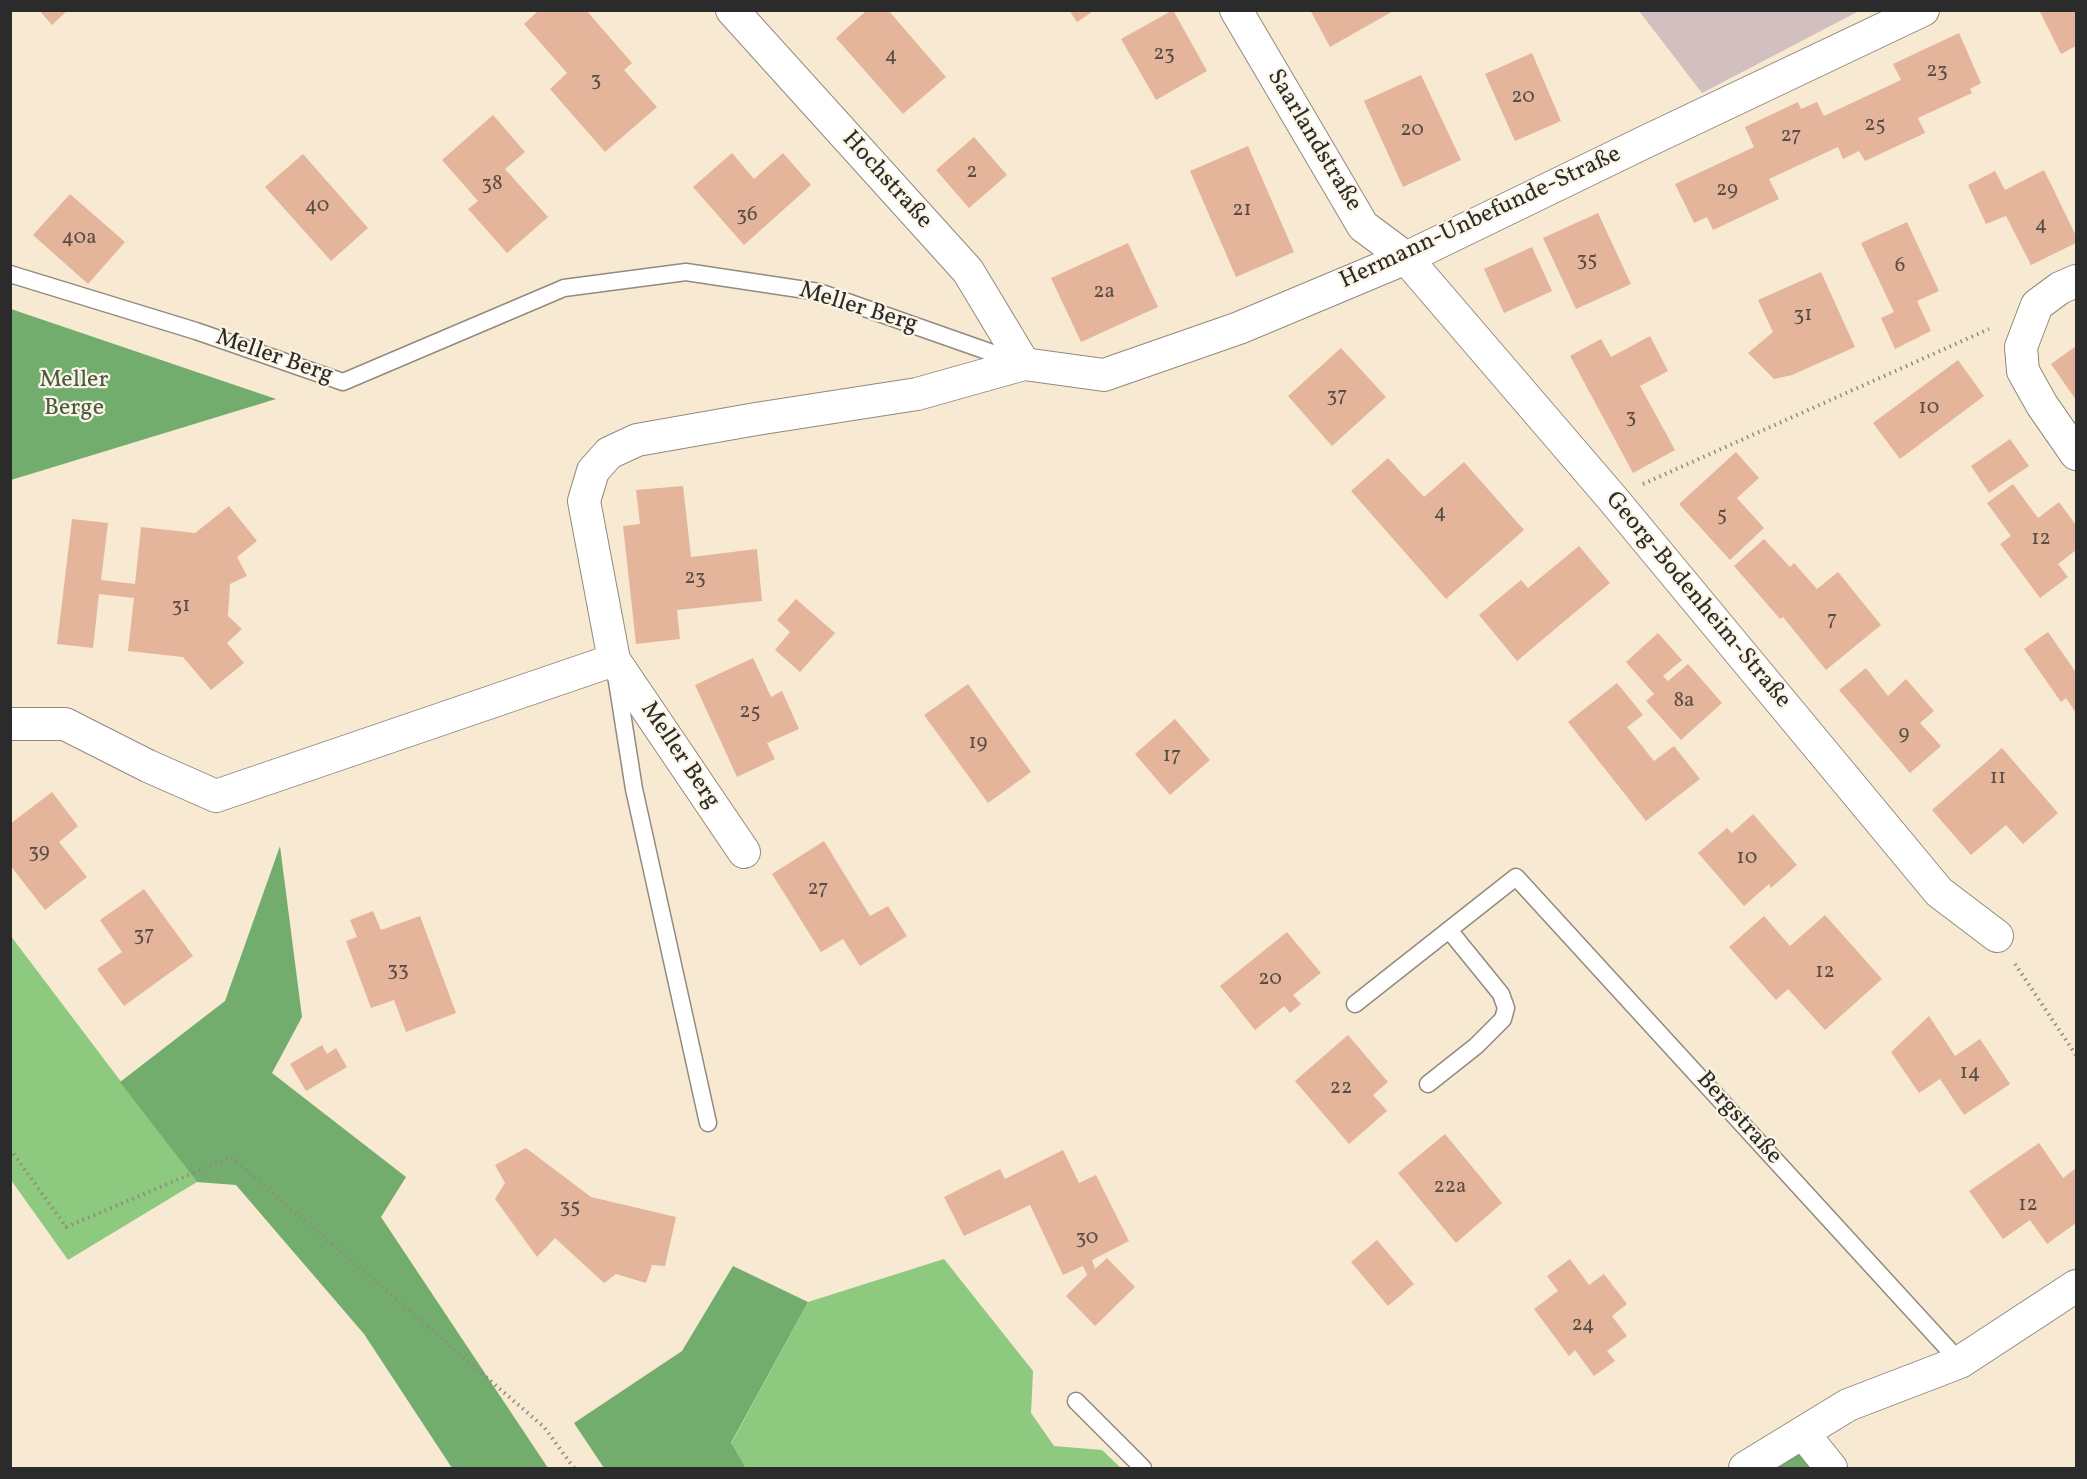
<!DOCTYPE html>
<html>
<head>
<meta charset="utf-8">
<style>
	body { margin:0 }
	#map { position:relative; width:2087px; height:1479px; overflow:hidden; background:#f8e9d2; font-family:Vollkorn,serif }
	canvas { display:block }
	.frame { position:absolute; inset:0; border:12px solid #2b2b2b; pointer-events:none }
</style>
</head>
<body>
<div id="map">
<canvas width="2087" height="1479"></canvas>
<div class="frame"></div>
</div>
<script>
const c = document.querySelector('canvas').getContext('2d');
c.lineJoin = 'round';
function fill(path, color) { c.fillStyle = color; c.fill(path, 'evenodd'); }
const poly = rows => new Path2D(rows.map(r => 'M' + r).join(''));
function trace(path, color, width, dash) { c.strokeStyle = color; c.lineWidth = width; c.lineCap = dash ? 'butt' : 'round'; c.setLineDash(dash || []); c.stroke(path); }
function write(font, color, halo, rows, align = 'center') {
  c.font = font + ' Vollkorn,serif'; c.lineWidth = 4.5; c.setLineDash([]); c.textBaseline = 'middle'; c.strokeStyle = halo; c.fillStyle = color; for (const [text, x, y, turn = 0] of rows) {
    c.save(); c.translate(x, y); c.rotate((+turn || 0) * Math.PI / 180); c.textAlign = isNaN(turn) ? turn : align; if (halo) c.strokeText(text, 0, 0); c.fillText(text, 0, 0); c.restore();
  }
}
fill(poly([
	[1639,11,1859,11,1702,93]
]), '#d2bfc0');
fill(poly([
	[10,935,197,1182,68,1260,11,1180],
	[944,1259,1033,1371,1031,1413,1054,1446,1102,1450,1121,1468,746,1468,731,1444,808,1302]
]), '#8dc97f');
fill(poly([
	[11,309,276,399,11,480],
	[280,846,302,1017,272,1073,406,1177,381,1217,548,1468,452,1468,364,1334,236,1185,197,1182,120,1082,225,1001],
	[733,1266,808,1302,731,1443,746,1468,604,1468,574,1423,682,1351],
	[1803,1433,1831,1468,1754,1468]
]), '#72ad6e');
fill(poly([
	[39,10,68,10,52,25],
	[539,10,586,10,632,63,624,70,657,107,605,152,550,89,567,73,524,24],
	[867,10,888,10,946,77,903,114,836,38],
	[1069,10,1095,10,1077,22],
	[1173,10,1207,71,1156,100,1121,39],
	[1310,10,1395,10,1330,47],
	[2039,10,2076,10,2076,46,2061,54],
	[1959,33,1981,83,1970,89,1972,93,1918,118,1925,133,1865,161,1859,151,1843,159,1838,147,1769,179,1779,199,1713,230,1707,217,1694,223,1675,184,1754,147,1745,127,1798,102,1801,109,1817,102,1824,116,1901,80,1893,64],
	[1532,53,1561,121,1515,141,1485,74],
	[1421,75,1461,160,1403,187,1364,101],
	[493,115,525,152,505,169,548,217,507,253,468,209,478,201,442,160],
	[974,137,1007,175,969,208,936,170],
	[1248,146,1294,252,1236,277,1190,171],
	[732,153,754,179,783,153,811,185,744,245,693,187],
	[303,154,368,228,331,261,265,187],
	[2044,170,2076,236,2076,243,2031,265,2006,216,1986,224,1968,185,1995,171,2005,190],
	[70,194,125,242,88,284,33,235],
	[1598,213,1631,284,1576,309,1543,238],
	[1907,222,1939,291,1917,301,1931,331,1895,349,1881,318,1894,312,1861,243],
	[1128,243,1158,307,1081,342,1051,278],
	[1532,247,1552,291,1504,313,1484,269],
	[1821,272,1855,347,1792,375,1774,379,1748,353,1773,332,1758,300],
	[1650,336,1668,371,1640,386,1675,450,1633,473,1570,356,1601,339,1611,357],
	[2076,346,2076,400,2051,364],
	[1341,348,1386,397,1332,446,1288,396],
	[1958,360,1984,396,1900,459,1873,423],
	[2010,439,2029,466,1989,493,1971,466],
	[1736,452,1759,478,1737,498,1764,528,1730,560,1679,504],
	[1388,458,1424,497,1464,462,1524,530,1446,599,1351,491],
	[2013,484,2038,518,2059,502,2076,525,2076,550,2058,564,2068,577,2040,598,2000,544,2011,536,1987,503],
	[683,486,691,557,757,549,762,601,677,610,680,639,636,644,623,526,640,524,636,490],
	[229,506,257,541,237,557,247,576,230,584,228,616,242,629,227,643,244,663,211,690,183,657,128,651,134,598,99,594,93,648,57,644,72,519,108,523,101,580,135,584,141,527,195,533],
	[1764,539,1790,567,1794,563,1817,589,1838,572,1881,625,1826,670,1783,617,1780,619,1734,566],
	[1579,546,1610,583,1517,661,1479,615,1521,580,1528,588],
	[796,599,835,633,800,672,775,650,790,632,777,620],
	[2048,632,2075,671,2076,670,2076,713,2066,698,2061,702,2024,649],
	[1658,633,1682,660,1663,676,1668,681,1688,664,1722,703,1681,740,1646,701,1654,694,1626,662],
	[753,658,771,697,782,691,799,729,767,743,775,759,737,777,695,685],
	[1866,668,1888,696,1906,679,1934,711,1920,723,1941,746,1910,773,1839,690],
	[1617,683,1643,715,1627,727,1654,761,1674,746,1700,779,1646,821,1568,722],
	[968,684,1031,772,988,803,924,715],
	[1175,719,1210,760,1170,795,1135,754],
	[2002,748,2058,813,2023,844,2006,825,1971,855,1932,810],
	[52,792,78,826,59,842,87,877,45,910,10,865,10,824],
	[1753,814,1797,865,1771,888,1769,884,1744,906,1698,853,1727,828,1732,833],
	[824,841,870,916,888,906,907,936,860,966,843,939,821,952,772,874],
	[144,889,193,956,124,1006,97,969,122,952,100,920],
	[373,911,381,930,420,916,456,1013,406,1032,394,1000,371,1008,346,941,357,937,350,920],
	[1825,915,1882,979,1825,1030,1788,989,1776,1000,1729,947,1764,916,1790,946],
	[1287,932,1321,973,1293,995,1301,1004,1290,1013,1284,1006,1255,1030,1220,986],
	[1929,1016,1955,1056,1980,1039,2010,1084,1964,1115,1940,1079,1919,1093,1891,1052],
	[1348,1035,1388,1082,1373,1095,1387,1111,1349,1144,1295,1081],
	[322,1045,327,1054,336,1048,347,1067,306,1091,290,1064],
	[1445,1134,1502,1203,1456,1243,1398,1173],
	[2039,1143,2063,1178,2076,1168,2076,1223,2047,1244,2030,1220,2003,1239,1969,1191],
	[526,1148,591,1197,676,1217,665,1266,652,1265,646,1283,616,1274,604,1283,555,1238,537,1257,495,1199,505,1183,495,1165],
	[1063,1150,1079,1183,1096,1175,1129,1241,1092,1260,1095,1269,1107,1258,1135,1287,1095,1326,1066,1296,1087,1275,1083,1266,1063,1275,1030,1205,964,1236,944,1197,1000,1169,1005,1179],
	[1377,1240,1414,1284,1388,1306,1351,1262],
	[1570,1259,1589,1285,1604,1274,1627,1304,1612,1316,1627,1336,1607,1351,1615,1361,1594,1376,1575,1350,1569,1356,1534,1309,1558,1291,1547,1276]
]), '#e4b59a');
const service = poly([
	[10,274,196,331,343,382,564,288,686,272,819,292,1018,362],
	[616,675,634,789,708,1123],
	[1355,1004,1516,877,1960,1362],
	[1428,1084,1476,1046,1503,1019,1506,1008,1501,994,1449,930],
	[1076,1401,1143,1468]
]);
const minor = poly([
	[732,10,968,271,1024,364],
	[1236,10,1363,226,1406,258,1612,498,1939,892,1997,936],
	[2076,281,2060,288,2037,305,2021,347,2023,371,2042,405,2076,454],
	[614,660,744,852],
	[10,724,65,724,148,766,216,796,614,660,584,501,593,471,609,453,637,440,756,419,917,394,1024,364,1104,375,1239,328,1406,258,1645,142,1923,10],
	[1803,1433,1831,1468],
	[1745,1468,1848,1405,1960,1362,2076,1286]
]);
trace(service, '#928a7e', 19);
trace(minor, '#928a7e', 34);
trace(poly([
	[1643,484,1989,329],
	[2015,964,2076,1055],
	[10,1149,66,1227,231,1157,544,1427,574,1468]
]), '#928a7e', 4, [1.5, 4.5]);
trace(service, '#fff', 16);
trace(minor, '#fff', 32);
write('21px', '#594e47', null, [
	["23",1164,55],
	["4",891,57],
	["23",1937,72],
	["3",596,81],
	["20",1523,98],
	["25",1875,126],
	["20",1412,131],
	["27",1791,137],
	["2",972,173],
	["38",492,185],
	["29",1727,191],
	["40",317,207],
	["21",1242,211],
	["36",747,216],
	["4",2041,226],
	["40a",79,239],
	["35",1587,261],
	["6",1900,267],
	["2a",1104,293],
	["31",1803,316],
	["37",1337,397],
	["10",1929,409],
	["3",1631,418],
	["4",1440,514],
	["5",1722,516],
	["12",2041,540],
	["23",695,579],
	["31",181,607],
	["7",1832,621],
	["8a",1684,702],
	["25",750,713],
	["9",1904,735],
	["19",978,744],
	["17",1172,757],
	["11",1998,779],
	["39",39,853],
	["10",1747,859],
	["27",818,890],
	["37",144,936],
	["33",398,971],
	["12",1825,973],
	["20",1270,980],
	["14",1970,1074],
	["22",1341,1089],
	["22a",1450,1188],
	["12",2028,1206],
	["35",570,1208],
	["30",1087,1239],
	["24",1583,1326]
]);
write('24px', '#2b2b2b', '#fcf5e5', [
	["Saarlandstraße",1313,141,59],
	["Hochstraße",886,181,48],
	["Hermann-Unbefunde-Straße",1481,219,-25],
	["Meller Berg",858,309,17],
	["Meller Berg",274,358,19],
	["Georg-Bodenheim-Straße",1697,601,50],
	["Meller Berg",679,756,56],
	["Bergstraße",1738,1119,48]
]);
write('24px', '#485a44', '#fcf5e5', [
	["Meller",74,382],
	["Berge",74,410]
]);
</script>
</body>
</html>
